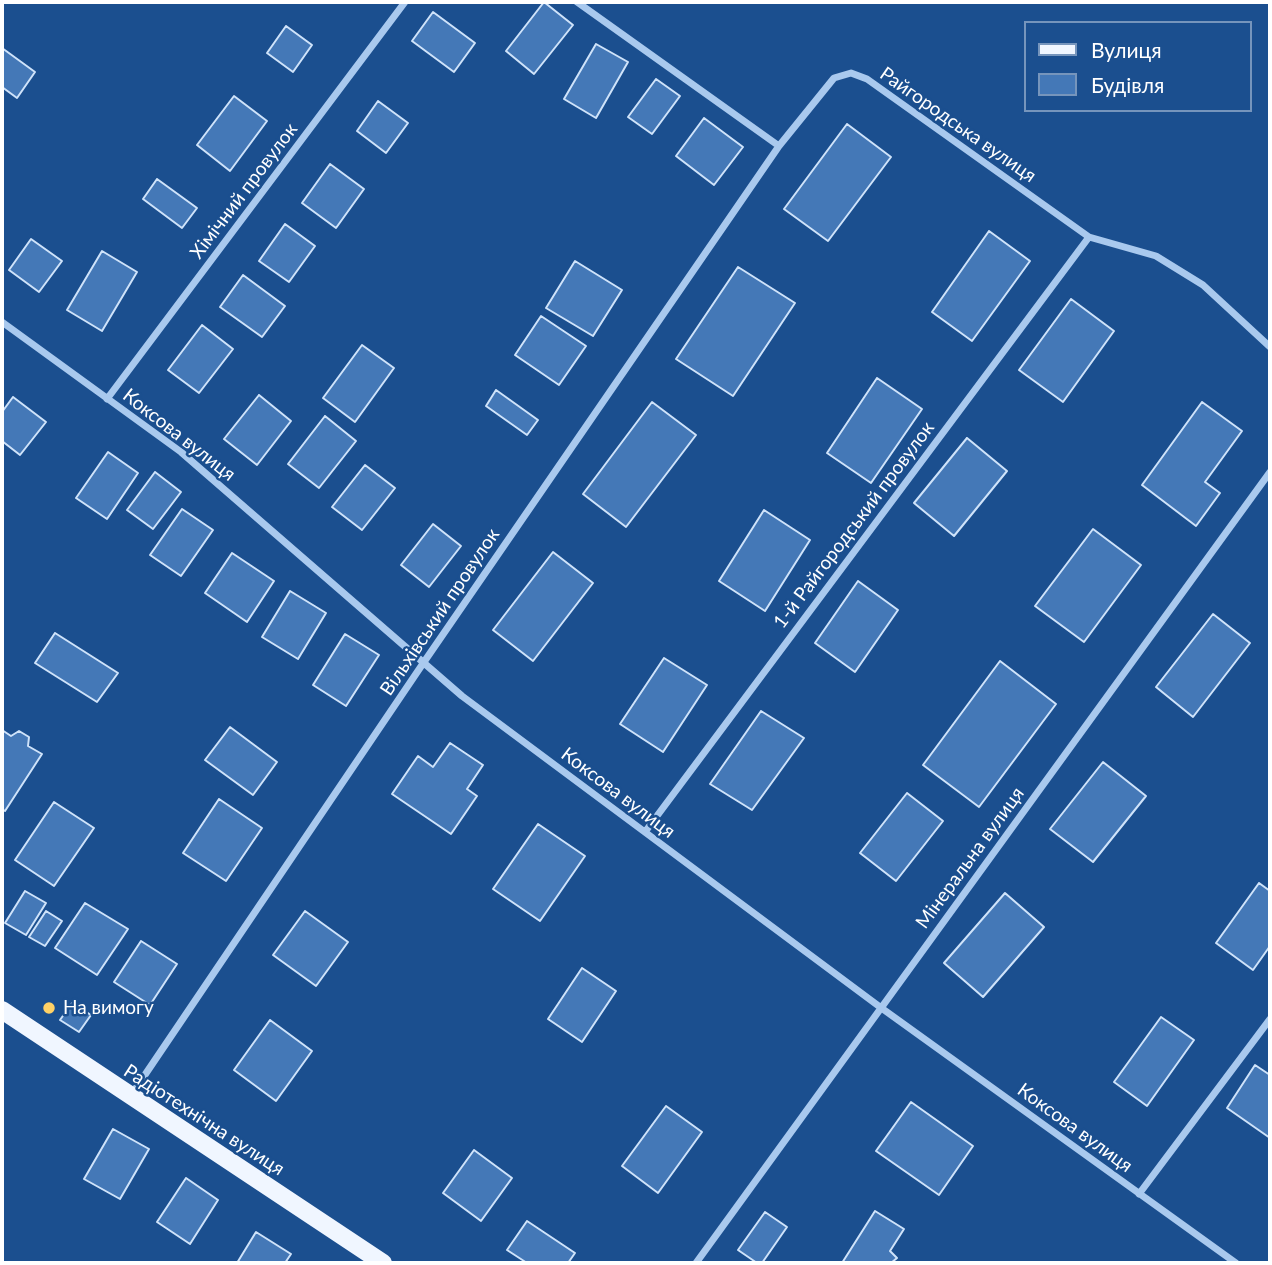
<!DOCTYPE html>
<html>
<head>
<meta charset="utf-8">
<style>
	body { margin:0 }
	#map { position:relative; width:1272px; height:1265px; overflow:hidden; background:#1b4f8f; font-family:Lato,sans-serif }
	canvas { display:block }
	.frame { position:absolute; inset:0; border:4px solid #fff; pointer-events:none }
	.legend { position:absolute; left:1024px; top:21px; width:228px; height:91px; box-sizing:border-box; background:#1b4f8f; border:2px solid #7695bc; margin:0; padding:9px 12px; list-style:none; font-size:21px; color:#fff }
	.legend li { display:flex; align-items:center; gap:14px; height:35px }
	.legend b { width:35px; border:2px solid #7695bc }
</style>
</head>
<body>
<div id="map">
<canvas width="1272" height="1265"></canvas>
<div class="frame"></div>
<ul class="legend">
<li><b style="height:9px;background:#f0f6ff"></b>Вулиця</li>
<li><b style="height:19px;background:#4478b7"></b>Будівля</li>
</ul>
</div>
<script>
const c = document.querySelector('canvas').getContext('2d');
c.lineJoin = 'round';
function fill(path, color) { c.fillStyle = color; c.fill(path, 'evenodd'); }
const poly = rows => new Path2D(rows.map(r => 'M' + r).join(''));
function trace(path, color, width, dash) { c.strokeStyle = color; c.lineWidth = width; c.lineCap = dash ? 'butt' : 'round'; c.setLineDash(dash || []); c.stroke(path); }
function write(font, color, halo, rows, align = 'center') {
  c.font = font + ' Lato,sans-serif'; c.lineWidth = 5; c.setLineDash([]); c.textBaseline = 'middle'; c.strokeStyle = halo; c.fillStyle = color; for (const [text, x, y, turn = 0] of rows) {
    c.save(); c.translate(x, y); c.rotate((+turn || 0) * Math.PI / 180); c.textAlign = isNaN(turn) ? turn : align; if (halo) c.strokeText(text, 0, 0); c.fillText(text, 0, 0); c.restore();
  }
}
const building = poly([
	[544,2,573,25,534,74,506,51,544,2],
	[433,12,475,43,454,72,412,41,433,12],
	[286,26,312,45,293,72,267,53,286,26],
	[596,44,628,62,596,118,564,99,596,44],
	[2,48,35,72,17,98,2,87,2,48],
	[656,79,680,96,652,134,628,117,656,79],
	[234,96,267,121,230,171,197,145,234,96],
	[378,101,408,123,386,153,357,131,378,101],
	[704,118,743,147,714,185,676,156,704,118],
	[847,124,891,157,828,241,784,209,847,124],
	[330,164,364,189,336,228,302,203,330,164],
	[157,179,197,208,182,228,143,199,157,179],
	[285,224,315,246,289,282,259,261,285,224],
	[989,231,1030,261,972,341,932,312,989,231],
	[31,239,62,261,39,292,9,270,31,239],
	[102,251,137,272,102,331,67,310,102,251],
	[575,261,622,290,593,336,546,308,575,261],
	[738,267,795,303,733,396,676,359,738,267],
	[243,275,285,306,262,337,220,307,243,275],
	[1071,299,1114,331,1063,402,1019,370,1071,299],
	[541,316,586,346,559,385,515,355,541,316],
	[202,325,233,349,199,393,168,370,202,325],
	[362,345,394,368,355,422,323,398,362,345],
	[877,378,922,409,871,483,827,453,877,378],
	[496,390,538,420,527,435,486,406,496,390],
	[259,395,291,421,257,465,224,439,259,395],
	[13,397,46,422,20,455,2,441,2,412,13,397],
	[652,402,696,435,626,527,583,494,652,402],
	[1202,402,1242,431,1205,482,1220,493,1196,526,1142,485,1202,402],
	[325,416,356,441,319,488,288,464,325,416],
	[967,438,1007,471,954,536,914,503,967,438],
	[108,452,138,473,107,519,76,498,108,452],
	[365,465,395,488,362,530,332,507,365,465],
	[155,472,181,492,153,529,127,510,155,472],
	[182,509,213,530,181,576,150,555,182,509],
	[764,510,810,540,765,611,719,581,764,510],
	[433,524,461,546,429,587,401,565,433,524],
	[1093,529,1141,565,1084,642,1035,606,1093,529],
	[553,552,593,583,533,661,493,630,553,552],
	[232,553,274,581,247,622,205,593,232,553],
	[858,581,898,610,855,672,815,643,858,581],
	[290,591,326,613,298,659,262,637,290,591],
	[1213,614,1250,643,1193,717,1156,687,1213,614],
	[55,633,118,673,97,702,35,663,55,633],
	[345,634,379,655,346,706,313,685,345,634],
	[664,658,707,685,663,752,620,724,664,658],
	[1000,661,1056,704,979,807,923,765,1000,661],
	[761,711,804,738,752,810,710,784,761,711],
	[230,727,277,762,253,795,205,760,230,727],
	[2,730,11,736,19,731,29,737,28,746,42,754,5,811,2,809,2,730],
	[450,743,483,765,467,789,477,796,451,834,392,794,418,756,433,767,450,743],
	[1103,762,1146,796,1093,862,1050,829,1103,762],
	[907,793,943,821,896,881,860,853,907,793],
	[219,799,262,828,226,881,183,853,219,799],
	[54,802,94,828,54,886,15,860,54,802],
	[538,824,585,856,540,921,493,889,538,824],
	[1259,883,1270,891,1270,946,1253,970,1216,943,1259,883],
	[25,891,46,903,26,935,5,923,25,891],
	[1005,893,1044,927,983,997,944,963,1005,893],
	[85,903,128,929,97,975,55,948,85,903],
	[46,911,62,921,45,946,29,937,46,911],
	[305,911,348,942,316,986,273,955,305,911],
	[141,941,177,964,150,1005,114,982,141,941],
	[582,968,616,991,582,1042,548,1019,582,968],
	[72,1003,91,1015,79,1032,60,1020,72,1003],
	[1161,1017,1194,1040,1147,1106,1114,1082,1161,1017],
	[270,1020,312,1051,276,1101,234,1070,270,1020],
	[1255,1065,1270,1075,1270,1138,1227,1108,1255,1065],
	[911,1102,973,1146,939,1195,876,1151,911,1102],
	[666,1106,702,1132,658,1193,622,1166,666,1106],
	[113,1129,149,1149,120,1199,84,1179,113,1129],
	[474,1150,512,1178,481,1221,443,1193,474,1150],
	[186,1178,218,1200,190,1244,157,1222,186,1178],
	[875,1211,904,1229,890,1251,897,1258,891,1263,842,1263,875,1211],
	[765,1212,787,1227,762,1263,757,1263,738,1250,765,1212],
	[527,1221,575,1253,568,1263,527,1263,507,1250,527,1221],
	[256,1232,291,1254,285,1263,237,1263,256,1232]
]);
fill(building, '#4478b7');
trace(building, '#cfe3fa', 2);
trace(poly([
	[577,2,779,146,834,78,851,73,867,79,1089,237,1156,256,1203,285,1270,347],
	[2,322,181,452,462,696,880,1007,1236,1263],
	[107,399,405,2],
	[645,832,1089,237],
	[132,1094,424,662,779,146],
	[1139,1194,1270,1019],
	[696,1263,1270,472]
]), '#a9c9ee', 7);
trace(poly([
	[2,1010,383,1263]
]), '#f0f6ff', 18);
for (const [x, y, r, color] of [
	[49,1008,7,"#ffd166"]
]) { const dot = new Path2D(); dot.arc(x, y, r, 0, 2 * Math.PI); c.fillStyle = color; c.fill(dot); trace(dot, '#1b4f8f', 2.5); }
write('19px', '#fff', '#1b4f8f', [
	["Райгородська вулиця",958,125,35],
	["Хімічний провулок",244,191,-53],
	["Коксова вулиця",179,435,38],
	["1-й Райгородський провулок",854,525,-53],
	["Вільхівський провулок",440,612,-56],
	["Коксова вулиця",618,793,37],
	["Мінеральна вулиця",970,858,-54],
	["Радіотехнічна вулиця",204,1120,33],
	["Коксова вулиця",1075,1128,36]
]);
write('19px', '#fff', '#1b4f8f', [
	["На вимогу",63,1008]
], 'left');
</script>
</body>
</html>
